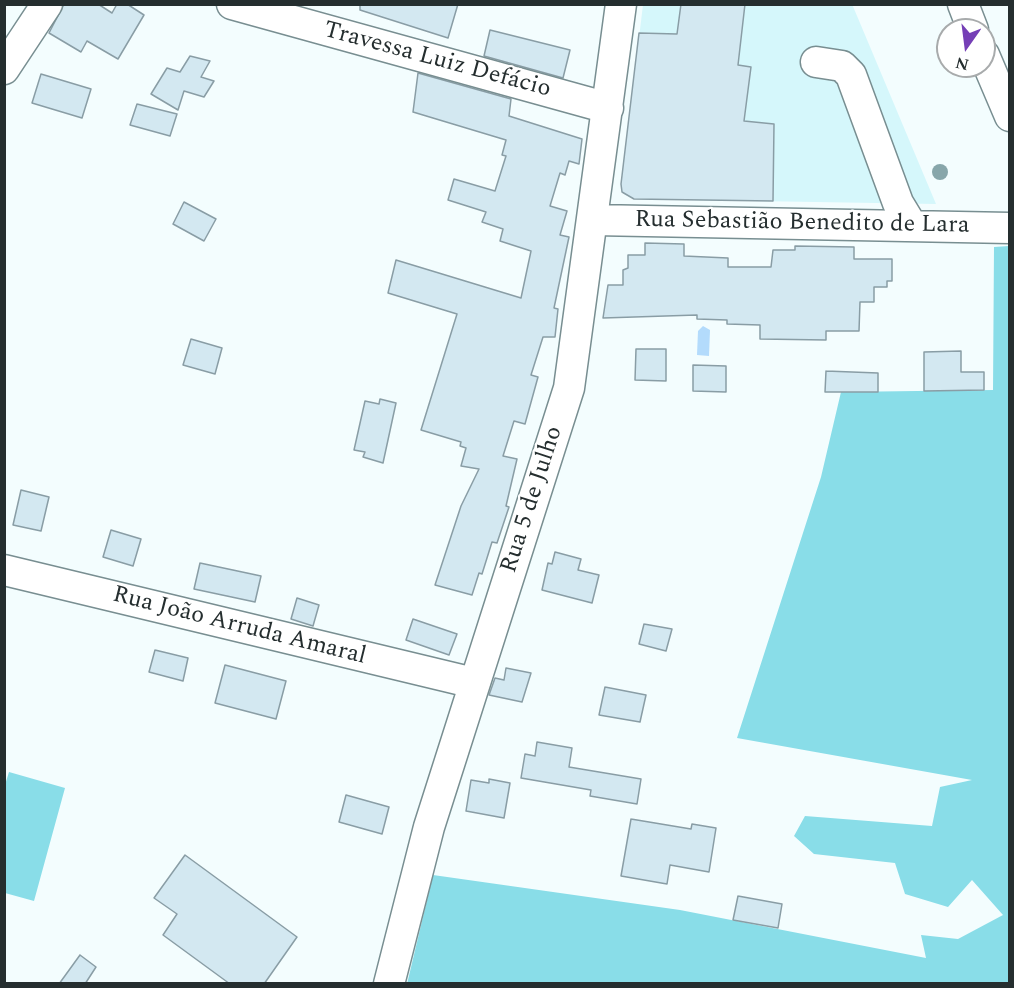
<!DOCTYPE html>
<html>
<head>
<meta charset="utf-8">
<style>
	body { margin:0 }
	#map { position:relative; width:1014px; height:988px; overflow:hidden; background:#f3fdfe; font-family:Spectral,serif }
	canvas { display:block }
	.frame { position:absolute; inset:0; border:6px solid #252e2f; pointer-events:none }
	.north { position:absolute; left:936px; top:18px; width:60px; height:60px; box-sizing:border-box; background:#fff; border:2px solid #a8abac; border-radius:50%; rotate:194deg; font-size:16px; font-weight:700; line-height:24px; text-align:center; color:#252e2f }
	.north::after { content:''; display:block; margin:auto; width:21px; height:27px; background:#753fb6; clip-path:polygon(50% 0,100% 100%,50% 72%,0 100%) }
</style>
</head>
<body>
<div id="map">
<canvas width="1014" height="988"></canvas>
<div class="frame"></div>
<div class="north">N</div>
</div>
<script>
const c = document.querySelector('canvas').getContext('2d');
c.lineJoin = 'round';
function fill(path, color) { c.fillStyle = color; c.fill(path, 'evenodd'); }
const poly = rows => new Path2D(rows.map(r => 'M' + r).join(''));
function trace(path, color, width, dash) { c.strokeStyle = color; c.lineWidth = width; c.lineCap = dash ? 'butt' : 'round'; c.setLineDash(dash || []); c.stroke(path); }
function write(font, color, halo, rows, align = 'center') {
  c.font = font + ' Spectral,serif'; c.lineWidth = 4.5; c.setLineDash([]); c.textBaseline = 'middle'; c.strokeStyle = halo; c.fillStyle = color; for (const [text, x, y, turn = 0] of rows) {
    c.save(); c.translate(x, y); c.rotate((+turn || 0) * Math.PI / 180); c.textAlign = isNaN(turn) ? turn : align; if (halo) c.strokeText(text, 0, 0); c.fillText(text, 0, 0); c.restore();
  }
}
fill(poly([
	[852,4,936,204,634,199,624,194,621,184,643,5]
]), '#d5f7fb');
fill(poly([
	[1009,246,1009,983,407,984,433,875,680,910,926,958,921,935,958,939,1003,915,972,880,948,907,905,894,895,863,814,854,794,836,805,816,932,826,940,787,972,780,737,738,821,477,841,392,993,390,994,247],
	[9,772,65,788,34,901,5,893,4,788]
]), '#89dde8');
fill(poly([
	[703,326,710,330,709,356,697,355,698,331]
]), '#b3dbfc');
const building = poly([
	[64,4,98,4,112,13,117,4,127,4,144,15,118,59,87,41,81,52,49,33,64,4],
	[360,4,458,4,448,38,360,10,360,4],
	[681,4,745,4,738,65,751,67,744,121,774,124,773,201,634,199,622,192,621,184,639,33,677,34,681,4],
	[490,30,570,50,563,78,484,56,490,30],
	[190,56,210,61,201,77,214,81,204,97,184,91,178,110,151,94,167,68,180,72,190,56],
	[418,73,511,99,509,116,582,139,579,164,569,161,565,175,560,173,550,206,567,211,560,235,569,237,554,308,558,309,555,337,543,337,531,375,538,377,525,424,514,421,503,456,517,459,506,506,509,507,497,543,492,542,482,574,479,573,472,595,435,585,461,506,479,469,461,466,466,448,460,446,461,442,421,430,457,314,388,293,396,260,521,298,531,251,500,241,503,229,482,222,486,212,448,200,454,179,495,191,506,156,502,155,506,140,413,112,418,73],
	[41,74,91,89,82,118,32,103,41,74],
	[137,104,177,114,170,136,130,125,137,104],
	[184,202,216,219,204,241,173,224,184,202],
	[645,243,684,244,684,256,728,258,728,267,771,267,773,250,795,250,795,246,854,247,854,259,892,259,892,281,887,281,887,287,874,287,874,302,860,302,859,331,826,331,826,340,760,339,760,325,727,324,727,320,697,319,697,315,603,318,608,285,623,285,623,270,628,268,628,255,645,255,645,243],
	[191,339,222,348,215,374,183,365,191,339],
	[636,349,666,349,666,381,635,380,636,349],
	[961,351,961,372,984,372,984,390,924,391,924,352,961,351],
	[693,365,726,366,726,392,693,391,693,365],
	[826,371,878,373,878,392,825,392,826,371],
	[380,399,396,403,383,463,363,457,365,452,354,450,365,401,379,404,380,399],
	[21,490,49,497,41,531,13,525,21,490],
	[111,530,141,539,133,566,103,557,111,530],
	[555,552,581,559,578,570,599,575,592,603,542,590,548,563,552,564,555,552],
	[200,563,261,576,255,602,194,589,200,563],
	[297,598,319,605,313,626,291,619,297,598],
	[413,619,457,634,449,655,406,640,413,619],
	[644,624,672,629,666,651,639,644,644,624],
	[155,650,188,658,183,681,149,672,155,650],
	[225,665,286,681,276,719,215,703,225,665],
	[506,668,531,673,522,702,489,695,495,678,504,680,506,668],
	[605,687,646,695,640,722,599,715,605,687],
	[537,742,572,748,569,767,641,779,637,804,590,796,591,790,521,778,525,754,535,756,537,742],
	[489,779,510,783,504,818,466,811,471,780,489,783,489,779],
	[346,795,389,807,382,834,339,822,346,795],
	[631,819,691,829,692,824,716,828,709,872,670,865,667,884,621,876,631,819],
	[185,855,297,937,264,984,230,984,163,935,177,914,154,898,185,855],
	[738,896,782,904,778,928,733,920,738,896],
	[80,955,96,967,85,984,59,984,80,955]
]);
fill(building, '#d3e8f1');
trace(building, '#899da5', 1.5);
const minor = poly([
	[232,4,608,108],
	[963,4,973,30],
	[984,55,1010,116],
	[816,62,842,66,851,75,898,203,912,226],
	[4,69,47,4],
	[594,220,1010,228],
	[4,570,474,683],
	[389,984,429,827,569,388,621,4]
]);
trace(minor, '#788e91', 33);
trace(minor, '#fff', 30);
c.fillStyle = '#87a6aa';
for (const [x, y] of [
	[940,172]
]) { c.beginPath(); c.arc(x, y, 8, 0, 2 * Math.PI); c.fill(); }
write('24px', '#252e2f', '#fff', [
	["Travessa Luiz Defácio",437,61,15],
	["Rua Sebastião Benedito de Lara",802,224,1],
	["Rua 5 de Julho",533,500,-72],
	["Rua João Arruda Amaral",239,627,14]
]);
</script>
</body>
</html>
